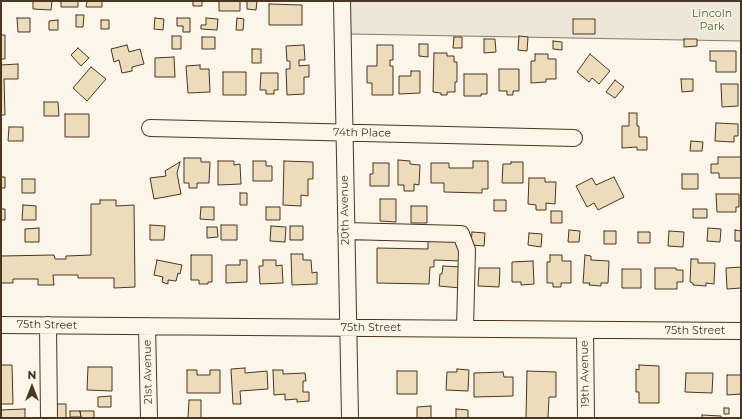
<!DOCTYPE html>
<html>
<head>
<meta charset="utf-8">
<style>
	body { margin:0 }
	#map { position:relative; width:742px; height:419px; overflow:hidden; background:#fbf6e9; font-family:Montserrat,sans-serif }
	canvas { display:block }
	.frame { position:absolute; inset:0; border:2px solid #4a3520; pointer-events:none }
	.north { position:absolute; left:12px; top:367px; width:40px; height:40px; -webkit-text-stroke:3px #fbf6e9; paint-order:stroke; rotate:0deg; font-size:11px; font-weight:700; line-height:16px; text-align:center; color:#4a3520 }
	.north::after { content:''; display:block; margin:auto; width:14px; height:18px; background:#4a3520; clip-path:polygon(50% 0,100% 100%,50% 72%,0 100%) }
</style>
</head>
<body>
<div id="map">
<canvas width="742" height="419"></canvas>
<div class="frame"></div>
<div class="north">N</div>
</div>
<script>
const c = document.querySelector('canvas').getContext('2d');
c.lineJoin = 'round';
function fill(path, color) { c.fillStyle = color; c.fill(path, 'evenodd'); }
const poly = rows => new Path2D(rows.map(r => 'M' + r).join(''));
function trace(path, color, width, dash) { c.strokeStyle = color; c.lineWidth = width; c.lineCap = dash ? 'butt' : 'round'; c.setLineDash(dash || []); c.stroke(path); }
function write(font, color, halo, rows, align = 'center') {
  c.font = font + ' Montserrat,sans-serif'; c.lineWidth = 3; c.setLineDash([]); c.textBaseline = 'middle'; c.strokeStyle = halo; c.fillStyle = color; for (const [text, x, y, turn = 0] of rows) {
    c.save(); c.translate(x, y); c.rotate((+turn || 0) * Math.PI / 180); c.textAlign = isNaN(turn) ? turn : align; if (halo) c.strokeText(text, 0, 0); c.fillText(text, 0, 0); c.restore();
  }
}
const green = poly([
	[349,1,741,1,741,41,350,34,349,1]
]);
fill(green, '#ede6d9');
trace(green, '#887966', 1);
const building = poly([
	[33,1,52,1,51,10,33,9,33,1],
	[61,1,78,1,78,7,61,7,61,1],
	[87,1,102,1,102,7,86,7,87,1],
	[193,1,211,1,202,1,202,6,193,6,193,1],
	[219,1,240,1,240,11,219,11,219,1],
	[247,1,257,1,256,10,247,9,247,1],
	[269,4,302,5,302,25,269,25,269,4],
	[76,15,84,15,83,27,76,27,76,15],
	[17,18,30,18,30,32,18,32,17,18],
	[155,18,164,19,163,30,154,29,155,18],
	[177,18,190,18,190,32,183,32,183,26,177,26,177,18],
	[206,18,218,19,217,30,201,29,201,25,206,25,206,18],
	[237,18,244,19,243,30,236,30,237,18],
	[573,19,595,19,595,34,573,34,573,19],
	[58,20,58,30,49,30,49,21,58,20],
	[101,20,109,20,109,29,101,29,101,20],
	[1,35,5,35,5,59,1,59,1,35],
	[172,36,181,36,181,49,172,49,172,36],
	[519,36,528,37,527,51,518,50,519,36],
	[202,37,215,37,215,49,202,49,202,37],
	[454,37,462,37,462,48,453,48,454,37],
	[484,39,495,39,496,52,484,53,484,39],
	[684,39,697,39,697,46,684,47,684,39],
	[553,41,562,42,562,50,553,49,553,41],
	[419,44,428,44,428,57,419,56,419,44],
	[127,45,129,52,140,49,144,64,132,67,132,71,122,73,119,60,114,62,111,49,127,45],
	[304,45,305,60,299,60,299,66,309,65,309,77,304,77,304,94,287,95,286,69,290,69,290,61,287,61,286,46,304,45],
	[377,45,393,45,393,60,390,60,390,66,393,66,393,95,372,95,372,83,367,83,367,66,377,66,377,45],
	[78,48,89,58,81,66,71,55,78,48],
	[252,49,261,49,261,63,252,63,252,49],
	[710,51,736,51,736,72,716,72,716,61,710,61,710,51],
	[434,53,447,53,447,56,454,56,454,62,457,62,457,82,455,82,455,92,447,92,447,95,441,95,441,93,433,92,434,53],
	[535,54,548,54,548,59,556,59,556,79,546,79,546,82,531,83,531,61,535,61,535,54],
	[590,54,610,71,599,84,592,78,589,82,577,72,590,54],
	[174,57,175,77,155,77,155,58,174,57],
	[18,64,18,79,4,79,5,115,1,115,1,65,18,64],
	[200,65,200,69,209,69,210,92,188,93,186,66,200,65],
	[91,67,106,79,87,101,73,88,91,67],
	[499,69,519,69,519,91,513,91,513,95,507,95,507,91,499,91,499,69],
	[411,71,420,71,420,93,399,94,399,76,411,76,411,71],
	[223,72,246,72,246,95,223,95,223,72],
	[261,73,278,73,278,90,274,90,274,94,266,94,266,90,260,90,261,73],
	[464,74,487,74,487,94,481,94,481,96,464,96,464,74],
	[681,79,693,79,693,91,682,92,681,79],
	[615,80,624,87,615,98,606,92,615,80],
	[721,84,738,84,738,106,722,107,721,84],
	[44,102,58,102,59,116,44,116,44,102],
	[629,113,637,113,637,126,639,126,639,137,647,137,647,150,637,150,637,147,622,148,622,126,629,126,629,113],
	[65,114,89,114,89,137,65,137,65,114],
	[716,123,738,124,738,136,734,136,734,142,715,141,716,123],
	[9,127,23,127,23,141,8,141,9,127],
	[691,141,703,142,702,151,690,151,691,141],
	[718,157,741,157,741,178,719,178,719,173,711,173,711,164,718,164,718,157],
	[184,158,201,158,201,162,210,162,209,183,197,183,197,188,189,188,189,183,184,183,184,158],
	[398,160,410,161,410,164,420,165,419,185,414,184,414,191,404,191,404,185,398,185,398,160],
	[218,161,234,161,234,165,240,164,241,184,218,185,218,161],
	[253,161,266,161,266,166,272,166,272,181,253,181,253,161],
	[284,161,313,162,313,179,308,179,308,196,301,195,301,206,283,205,284,161],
	[473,161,488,161,488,189,482,189,482,193,444,192,444,183,431,183,431,163,449,163,449,168,473,168,473,161],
	[180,162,177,173,181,194,154,199,150,178,166,176,165,171,180,162],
	[511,162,523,162,523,183,502,183,503,164,511,164,511,162],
	[373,163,389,163,389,186,370,186,370,174,373,174,373,163],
	[682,174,698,174,698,189,682,189,682,174],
	[1,177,5,177,5,188,1,188,1,177],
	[614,177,624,197,598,210,594,203,587,207,576,186,592,178,596,185,614,177],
	[529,178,545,178,545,182,556,182,555,204,546,203,546,210,536,210,536,205,528,204,529,178],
	[22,179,35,179,35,193,22,193,22,179],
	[240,193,247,193,247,205,240,205,240,193],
	[716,194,739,194,739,207,736,207,736,212,717,212,716,194],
	[380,199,396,199,396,222,380,221,380,199],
	[100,200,116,200,116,206,134,205,135,287,114,288,114,278,78,278,78,275,53,275,54,285,38,285,38,279,13,279,13,283,1,283,1,256,54,255,55,259,66,259,66,256,91,255,91,204,100,204,100,200],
	[494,200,506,200,506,211,494,211,494,200],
	[23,205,36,206,36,220,22,220,23,205],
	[411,206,427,206,427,223,411,223,411,206],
	[201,207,214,207,214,220,200,219,201,207],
	[266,207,280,207,280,220,266,220,266,207],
	[1,209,5,209,5,220,1,220,1,209],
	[693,209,707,209,707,218,693,218,693,209],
	[551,211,562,211,562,223,551,223,551,211],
	[150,225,165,226,164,240,150,240,150,225],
	[221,225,237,225,237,240,221,240,221,225],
	[271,226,286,227,285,242,270,241,271,226],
	[290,226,303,226,303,240,290,240,290,226],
	[207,227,217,227,218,237,207,238,207,227],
	[39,228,39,242,25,242,25,229,39,228],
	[708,228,721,229,720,242,707,241,708,228],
	[569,230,580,231,579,242,568,242,569,230],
	[735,230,741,231,741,241,735,241,735,230],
	[604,231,616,231,616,244,604,244,604,231],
	[669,231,684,232,683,247,668,246,669,231],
	[472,232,485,233,484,246,471,245,472,232],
	[638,232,650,232,650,243,638,243,638,232],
	[529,233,542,234,541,247,528,245,529,233],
	[428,240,460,241,460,261,434,260,434,267,430,267,429,284,377,283,377,248,428,249,428,240],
	[291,254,303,254,303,260,311,260,312,273,317,272,317,284,292,285,291,254],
	[191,255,212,255,212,282,208,282,208,284,199,284,199,280,191,280,191,255],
	[550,255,562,255,562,261,571,261,571,283,561,283,561,287,553,287,553,283,547,283,547,262,550,262,550,255],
	[585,255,591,256,591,260,609,261,608,283,601,283,601,286,589,285,590,283,583,283,585,255],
	[691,259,698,259,698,263,715,263,714,284,706,283,706,286,693,285,693,283,690,282,691,259],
	[157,260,182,265,180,274,178,273,176,281,168,280,168,284,162,282,163,277,154,275,157,260],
	[240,260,247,260,247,282,226,283,226,265,240,265,240,260],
	[263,260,276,260,276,266,282,265,283,283,260,284,259,266,263,266,263,260],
	[533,261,534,284,521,285,521,282,512,282,512,262,533,261],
	[443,266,462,267,460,288,439,286,440,274,442,274,443,266],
	[741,267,741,288,727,289,726,268,741,267],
	[479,268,500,268,499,287,478,286,479,268],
	[655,268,676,268,676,270,683,270,683,282,677,282,677,289,655,289,655,268],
	[622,269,641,269,641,288,622,288,622,269],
	[1,365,12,365,13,404,1,404,1,365],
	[639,365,659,366,659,403,639,403,639,392,636,392,636,369,639,370,639,365],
	[88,367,112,367,112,391,87,390,88,367],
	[245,368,245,373,267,371,268,389,240,391,241,404,233,404,231,369,245,368],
	[457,369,469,370,468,391,446,390,447,372,457,372,457,369],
	[187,370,197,370,197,375,210,375,210,370,220,370,220,393,187,393,187,370],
	[273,370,283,370,283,374,305,373,306,381,303,381,303,392,309,392,309,401,297,402,297,399,285,400,285,394,274,395,273,370],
	[397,371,417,371,417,394,397,394,397,371],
	[527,371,556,372,556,397,549,397,548,418,526,418,527,371],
	[503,372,504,377,513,377,513,396,474,397,474,373,503,372],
	[686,373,713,373,712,393,685,392,686,373],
	[727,375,741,375,741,399,740,394,727,395,727,375],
	[111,396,111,407,98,407,98,397,111,396],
	[189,400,201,400,201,418,188,418,189,400],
	[50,404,66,404,66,418,50,418,50,404],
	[431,406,431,418,417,418,417,407,431,406],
	[724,408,729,408,729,414,724,414,724,408],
	[25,409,25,418,1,418,1,410,25,409],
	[456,409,468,410,468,418,456,418,456,409],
	[70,411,80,411,81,417,70,417,70,411],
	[80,411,94,411,94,418,81,418,80,411],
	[702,415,721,416,721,418,702,418,702,415]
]);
fill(building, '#ecdcbc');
trace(building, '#4a3520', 1);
const minor = poly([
	[342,1,350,418],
	[150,128,574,138],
	[346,231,461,234,467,250,465,329],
	[1,325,741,331],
	[48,325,49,418],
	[147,326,149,418],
	[585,330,586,418]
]);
trace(minor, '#4a3520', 18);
trace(minor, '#fbf6e9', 16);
write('11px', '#436837', '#fbf6e9', [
	["Lincoln",712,14],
	["Park",712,27]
]);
write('11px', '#4a3520', '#fbf6e9', [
	["74th Place",362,133,1],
	["20th Avenue",345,210,-91],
	["75th Street",47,325,1],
	["75th Street",371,328],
	["75th Street",695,331],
	["21st Avenue",148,372,-91],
	["19th Avenue",585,374,-91]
]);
</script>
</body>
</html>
